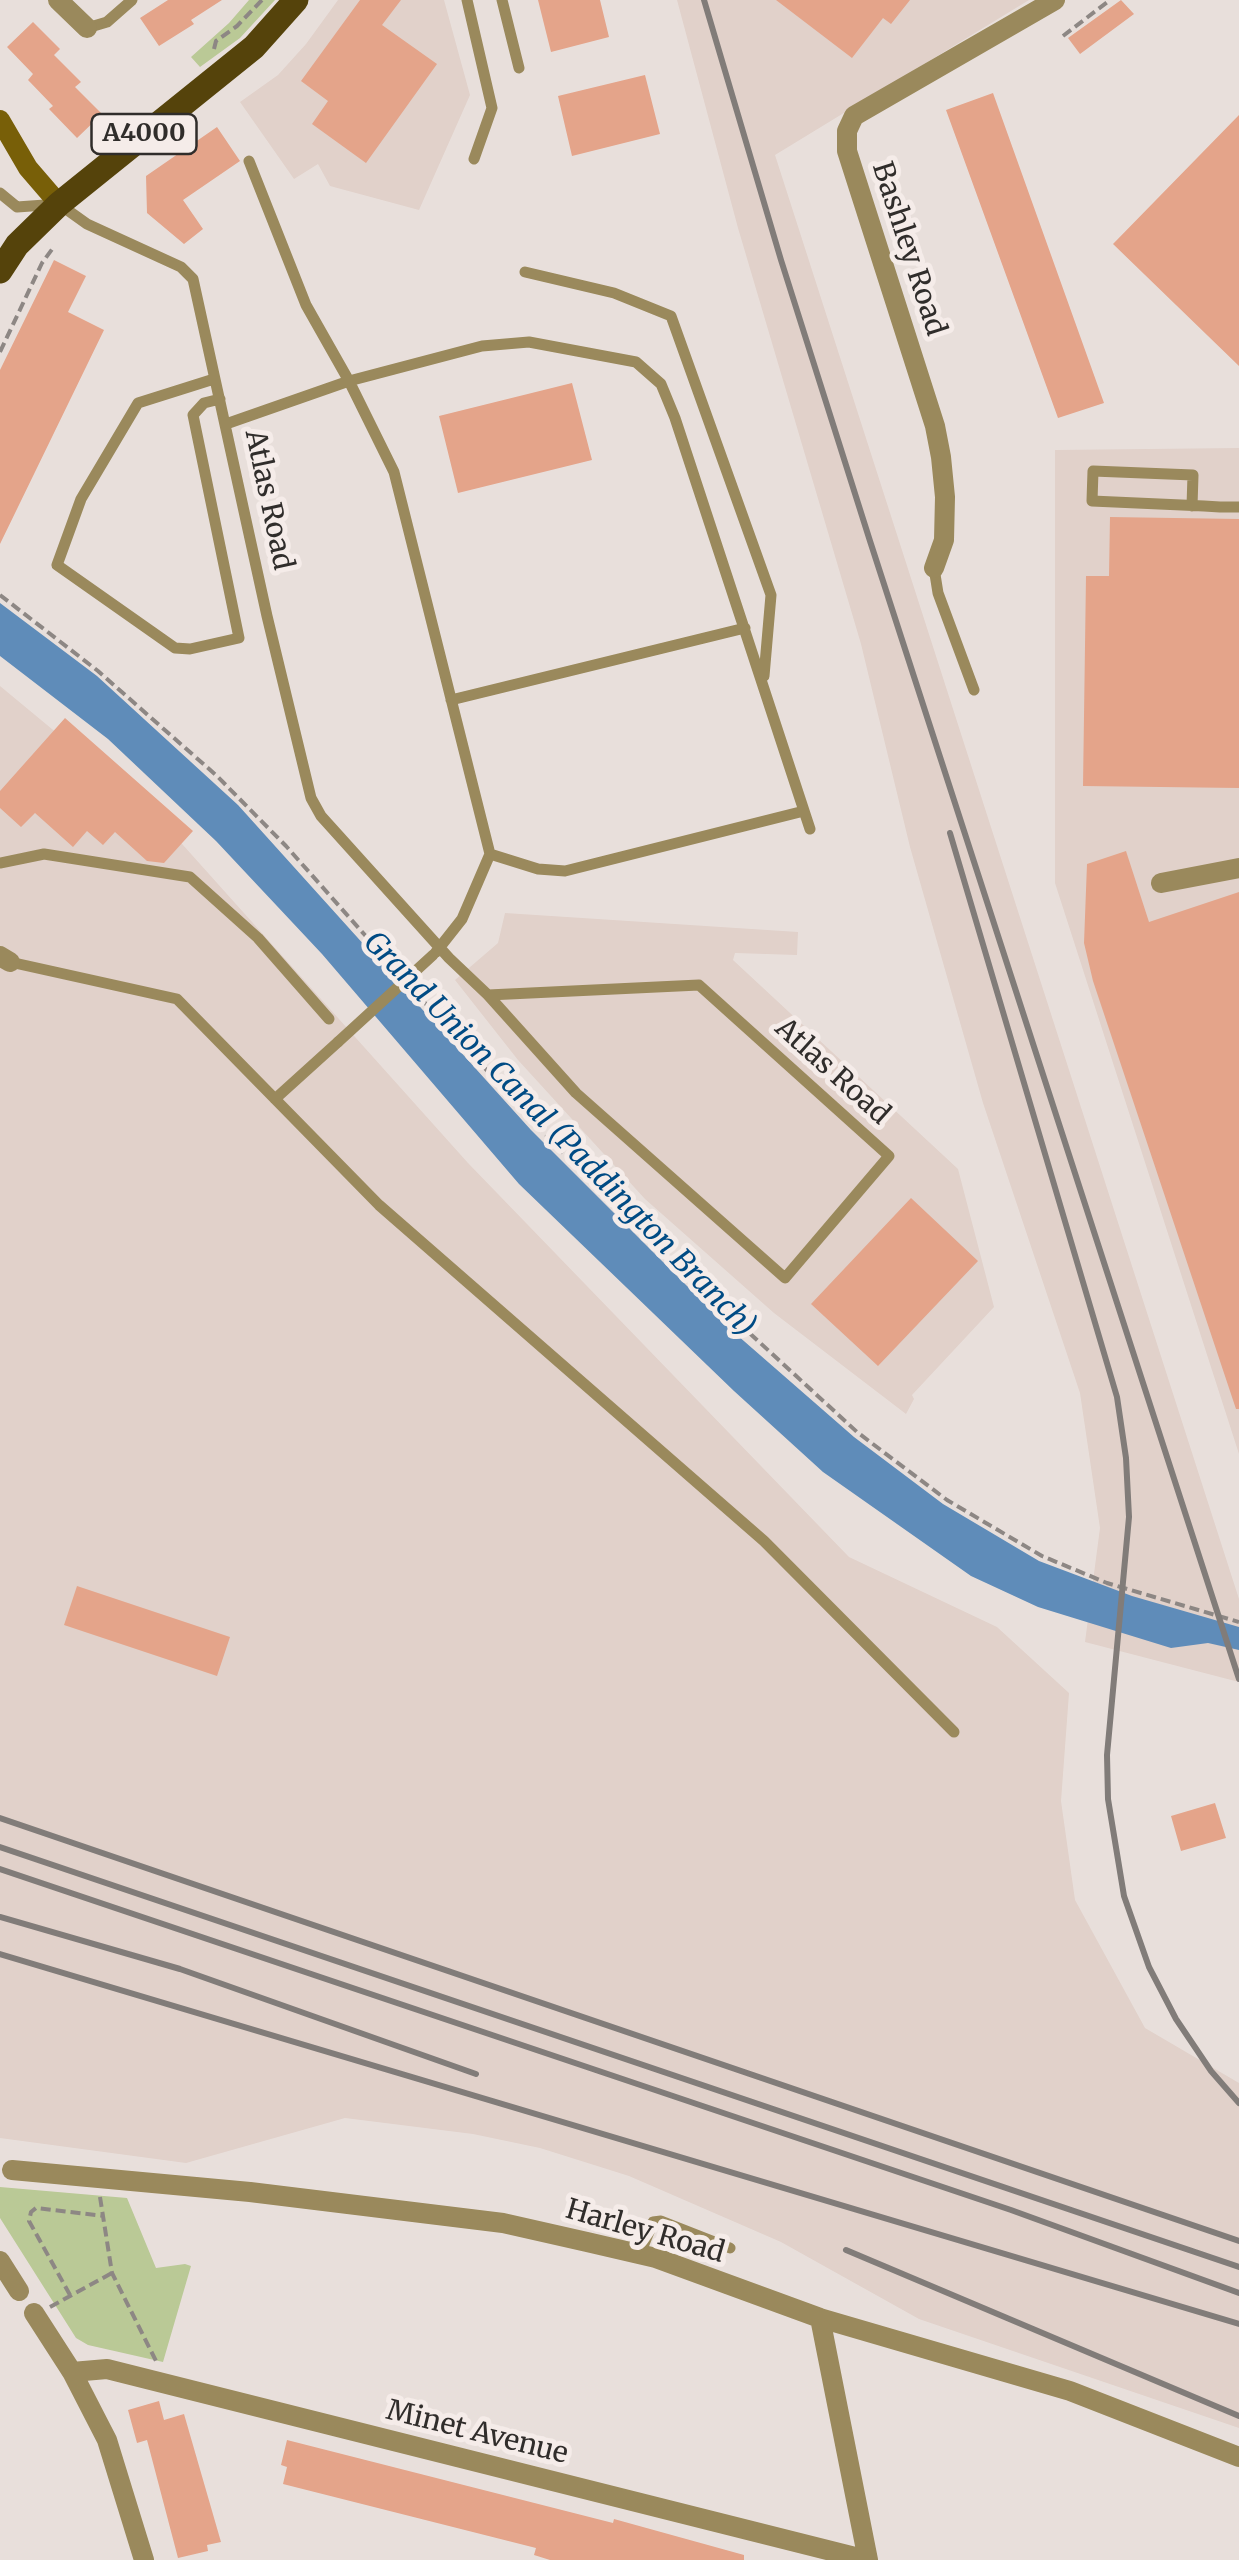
<!DOCTYPE html>
<html>
<head>
<meta charset="utf-8">
<style>
	body { margin:0 }
	canvas { display:block; background:#e8dfdb }
</style>
</head>
<body>
<canvas width="1239" height="2560"></canvas>
<script>
const c = document.querySelector('canvas').getContext('2d');
c.lineJoin = 'round';
function fill(path, color) { c.fillStyle = color; c.fill(path, 'evenodd'); }
const poly = rows => new Path2D(rows.map(r => 'M' + r).join(''));
function trace(path, color, width, dash) { c.strokeStyle = color; c.lineWidth = width; c.lineCap = dash ? 'butt' : 'round'; c.setLineDash(dash || []); c.stroke(path); }
function write(font, color, halo, rows, align = 'center') {
  c.font = font + ' Merriweather,serif'; c.lineWidth = 10; c.setLineDash([]); c.textBaseline = 'middle'; c.strokeStyle = halo; c.fillStyle = color; for (const [text, x, y, turn = 0] of rows) {
    c.save(); c.translate(x, y); c.rotate((+turn || 0) * Math.PI / 180); c.textAlign = isNaN(turn) ? turn : align; if (halo) c.strokeText(text, 0, 0); c.fillText(text, 0, 0); c.restore();
  }
}
fill(poly([
	[338,0,444,0,470,95,419,210,330,186,318,164,294,179,240,102,278,75,306,44],
	[677,0,1029,0,775,155,1239,1599,1239,1682,1085,1642,1100,1528,1080,1393,983,1103,910,847,861,644,738,228],
	[1239,448,1239,1454,1055,883,1055,450],
	[0,686,157,816,468,1163,849,1557,997,1627,1069,1693,1061,1801,1075,1900,1145,2028,1239,2083,1239,2428,919,2319,781,2242,629,2176,540,2148,473,2134,345,2118,186,2163,0,2138],
	[505,913,798,932,797,955,735,953,733,960,958,1169,994,1307,912,1395,914,1399,906,1414,774,1313,645,1199,518,1060,455,980,498,943]
]), '#e1d1ca');
fill(poly([
	[249,0,275,0,240,38,200,67,191,57,229,23],
	[0,2187,127,2198,156,2268,185,2264,191,2266,163,2362,88,2345,76,2338,0,2218]
]), '#bac996');
fill(poly([
	[0,603,97,676,238,805,531,1130,729,1328,854,1437,943,1504,1039,1561,1132,1596,1239,1627,1239,1650,1208,1643,1171,1648,1038,1607,971,1576,823,1472,734,1391,519,1184,322,954,216,841,108,739,0,656]
]), '#5f8cb9');
fill(poly([
	[168,0,222,0,191,20,194,24,159,46,140,18],
	[360,0,401,0,382,25,437,64,366,163,312,124,328,101,301,81],
	[538,0,600,0,609,37,551,52],
	[776,0,910,0,891,24,883,18,852,58],
	[1121,0,1134,14,1080,54,1068,38],
	[33,22,60,49,54,55,81,82,75,87,102,114,77,138,49,109,53,106,28,80,33,74,7,47],
	[645,75,660,134,572,156,558,96],
	[993,93,1104,403,1058,418,946,110],
	[1239,115,1239,366,1113,244],
	[217,127,240,161,183,200,203,229,184,244,147,213,146,176],
	[54,260,86,276,68,312,104,330,0,544,0,370],
	[572,383,592,460,458,493,439,416],
	[1110,517,1239,519,1239,788,1083,786,1086,576,1109,576],
	[65,718,193,831,164,863,147,861,115,832,103,845,87,831,73,847,35,813,21,827,0,808,0,791],
	[1126,851,1149,922,1239,892,1239,1409,1236,1409,1093,981,1084,943,1087,864],
	[911,1198,978,1261,878,1366,811,1304],
	[77,1586,230,1637,217,1676,64,1625],
	[1215,1803,1226,1838,1181,1851,1171,1816],
	[159,2401,164,2420,184,2414,221,2542,207,2545,208,2551,178,2558,147,2440,137,2443,128,2410],
	[287,2440,613,2523,614,2519,744,2555,744,2560,550,2560,534,2555,536,2548,283,2484,287,2467,281,2465]
]), '#e4a48a');
trace(poly([
	[1063,36,1110,0],
	[214,49,216,41,237,26,262,0],
	[0,352,42,263,53,248],
	[0,595,98,671,217,776,286,846,395,969],
	[414,991,561,1151,656,1247,857,1432,947,1500,1042,1556,1107,1583,1239,1622],
	[100,2197,112,2273,156,2361],
	[70,2295,29,2221,31,2212,36,2208,104,2216],
	[50,2307,112,2273]
]), '#8d8784', 4, [10, 5]);
trace(poly([
	[467,0,492,108,474,159],
	[502,0,519,68],
	[87,28,107,22,132,0],
	[249,161,306,305,349,381,394,472,490,854,462,919,436,952],
	[0,193,17,207,59,204,87,224,181,267,193,279,267,616,311,798,321,816,449,958,488,995,576,1093,785,1278,889,1156,699,985,488,995],
	[525,272,614,293,671,316,771,595,764,676],
	[214,379,138,403,81,499,57,565,175,648,190,649,239,638,193,415,204,403,220,399],
	[226,424,349,381,482,346,529,342,636,362,661,384,675,418,810,829],
	[1192,506,1193,475,1093,471,1092,501,1204,506,1220,507,1239,507],
	[934,568,938,593,974,690],
	[451,700,745,628],
	[490,854,538,869,565,871,804,811],
	[0,863,44,854,190,877,258,938,329,1019],
	[10,962,177,999,379,1205,764,1541,954,1732],
	[275,1099,338,1042],
	[640,2254,653,2222,661,2221,730,2248]
]), '#9a895c', 11);
trace(poly([
	[58,0,87,28],
	[934,568,944,540,945,497,941,457,935,426,847,151,847,131,854,116,1055,0],
	[1161,883,1239,868],
	[0,956,10,962],
	[12,2170,250,2192,503,2223,587,2242,656,2258,820,2318,1070,2391,1239,2457],
	[0,2261,19,2291],
	[34,2313,72,2372,107,2440,144,2560],
	[820,2318,868,2560],
	[72,2372,107,2369,867,2560]
]), '#9a895c', 20);
trace(poly([
	[0,120,28,168,59,204]
]), '#785f08', 20);
trace(poly([
	[0,271,17,245,59,204,254,47,296,0]
]), '#55430b', 25);
trace(poly([
	[704,0,781,260,870,541,1239,1679],
	[950,833,1117,1397,1126,1458,1129,1517,1107,1755,1108,1799,1124,1896,1149,1967,1176,2019,1211,2071,1239,2103],
	[0,1818,1239,2241],
	[0,1847,1239,2267],
	[0,1869,1011,2210,1239,2293],
	[0,1917,180,1969,476,2074],
	[0,1954,1239,2324],
	[846,2250,1239,2416]
]), '#817c79', 6);
trace(poly([
	[338,1042,433,955]
]), '#9a895c', 11);
for (const [x, y, w] of [
	[144,134,105]
]) { const box = new Path2D(); box.roundRect(x - w / 2, y - 20, w, 40, 8); c.fillStyle = '#f5ece9'; c.fill(box); trace(box, '#302d2b', 2.5); }
write('bold 25px', '#302d2b', null, [
	["A4000",144,134]
]);
write('28px', '#302d2b', '#f5ece9', [
	["Bashley Road",908,249,72],
	["Atlas Road",268,500,78],
	["Atlas Road",832,1072,42],
	["Harley Road",645,2232,16],
	["Minet Avenue",477,2433,14]
]);
write('italic 30px', '#004b84', '#f5ece9', [
	["Grand Union Canal (Paddington Branch)",559,1135,46]
]);
</script>
</body>
</html>
